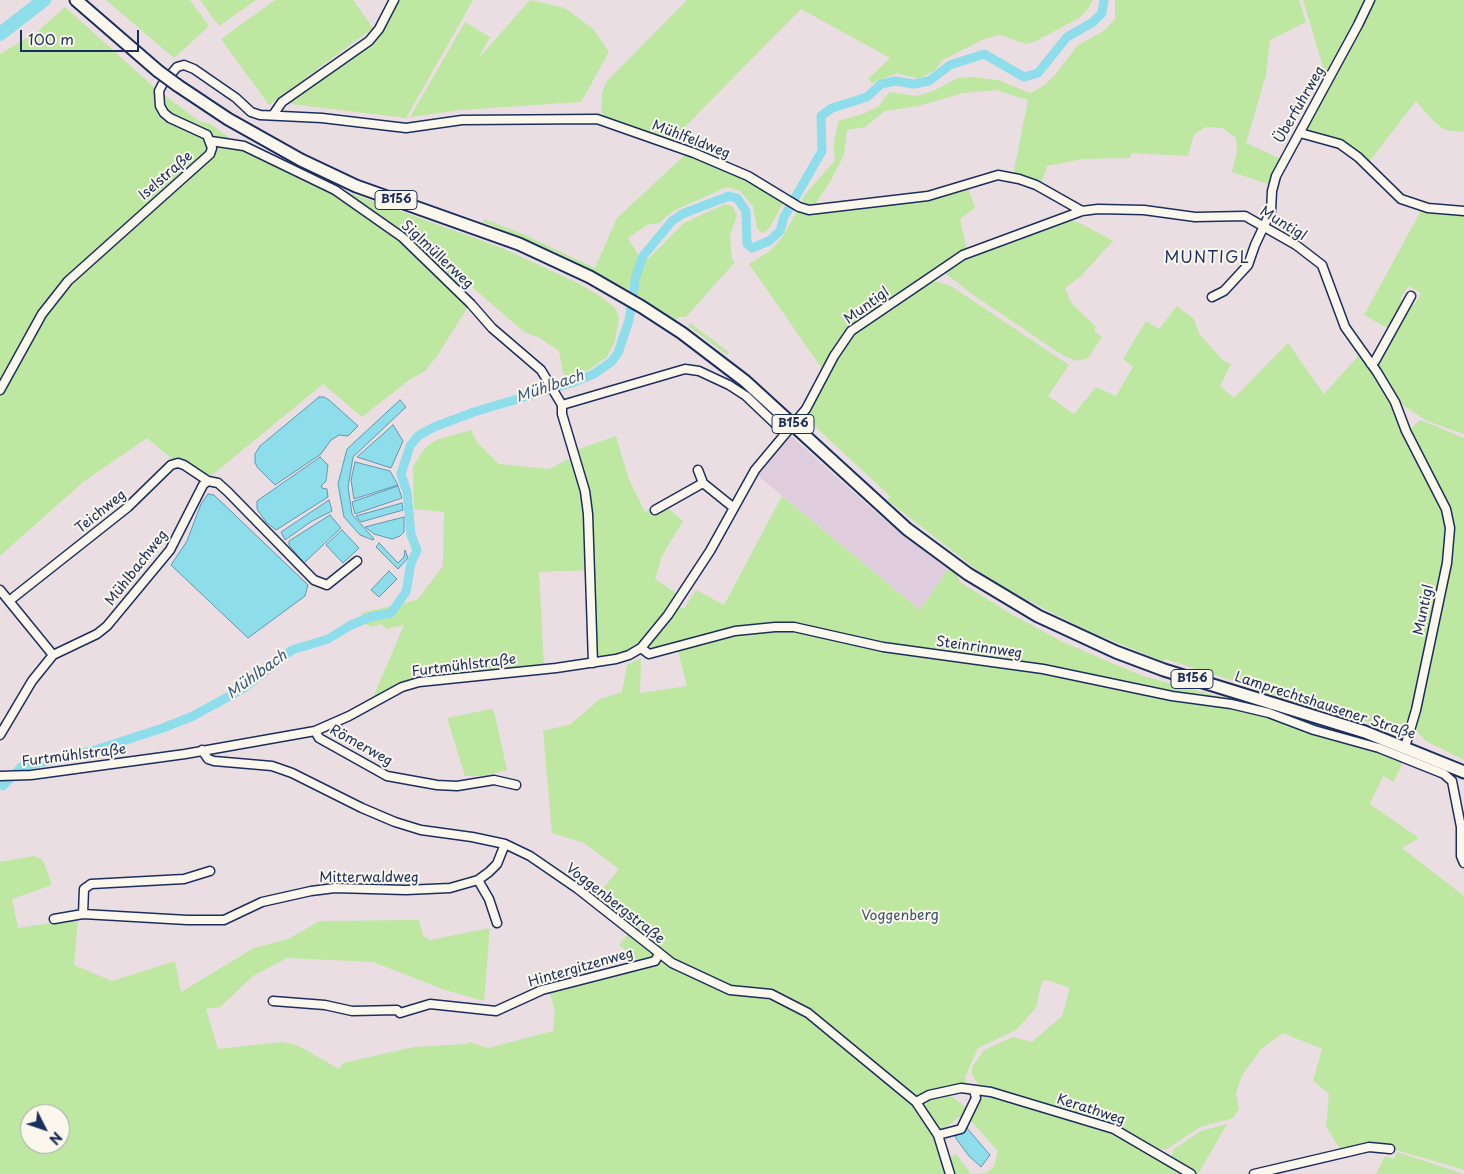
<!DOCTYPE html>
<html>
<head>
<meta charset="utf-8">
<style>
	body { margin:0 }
	#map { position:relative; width:1464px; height:1174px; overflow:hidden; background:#eadee3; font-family:"Playpen Sans",sans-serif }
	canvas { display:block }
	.north { position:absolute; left:20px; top:1104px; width:50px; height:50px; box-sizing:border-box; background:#fbf7ec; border:1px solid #a1a7b3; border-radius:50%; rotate:131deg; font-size:14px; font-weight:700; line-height:20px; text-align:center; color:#1b2f5e }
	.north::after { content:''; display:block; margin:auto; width:18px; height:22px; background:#1b2f5e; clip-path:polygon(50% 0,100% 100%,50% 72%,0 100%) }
	.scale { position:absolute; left:20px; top:30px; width:119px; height:22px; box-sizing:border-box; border:2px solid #1b2f5e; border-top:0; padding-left:6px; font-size:15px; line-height:18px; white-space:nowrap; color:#1b2f5e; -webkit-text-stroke:4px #fbf7ec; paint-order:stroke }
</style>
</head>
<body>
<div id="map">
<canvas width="1464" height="1174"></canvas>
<div class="north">N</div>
<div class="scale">100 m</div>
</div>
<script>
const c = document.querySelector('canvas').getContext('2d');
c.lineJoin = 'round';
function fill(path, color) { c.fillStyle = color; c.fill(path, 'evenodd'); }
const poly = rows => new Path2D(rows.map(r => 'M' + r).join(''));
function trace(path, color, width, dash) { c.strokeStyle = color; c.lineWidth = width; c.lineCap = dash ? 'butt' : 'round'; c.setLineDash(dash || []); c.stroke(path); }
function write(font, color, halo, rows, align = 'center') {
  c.font = font + ' "Playpen Sans",sans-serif'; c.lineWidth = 4; c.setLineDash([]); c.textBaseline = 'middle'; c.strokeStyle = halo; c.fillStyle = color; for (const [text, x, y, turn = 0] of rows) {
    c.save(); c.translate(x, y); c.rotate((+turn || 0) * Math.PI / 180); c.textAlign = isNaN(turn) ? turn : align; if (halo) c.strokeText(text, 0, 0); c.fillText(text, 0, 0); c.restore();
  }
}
fill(poly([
	[791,436,880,516,948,569,920,610,756,474,779,446]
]), '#dfcddd');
fill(poly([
	[106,0,190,0,209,26,174,58],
	[200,0,256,0,219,26],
	[275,0,353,0,373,28,269,105,221,39],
	[398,0,473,0,406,118,290,104,293,99,375,40],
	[530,0,565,8,593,29,609,52,581,102,461,110,410,117,465,22,490,37,478,59],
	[687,0,1093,0,1088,9,1079,18,1034,42,1026,44,1000,35,984,39,943,60,935,70,919,79,897,73,872,83,868,79,890,58,801,9,669,143,611,123,604,117,601,110,602,93,606,82],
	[1115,0,1299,0,1306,22,1270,40,1266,75,1246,143,1281,159,1271,185,1232,172,1237,151,1236,138,1222,128,1206,127,1194,134,1188,156,1132,153,1130,158,1083,159,1047,166,1041,185,1013,175,1028,100,996,90,963,93,918,106,885,111,865,127,847,130,844,155,830,182,813,207,802,205,803,197,835,160,834,144,838,121,863,114,879,106,889,92,917,96,933,91,958,78,974,77,998,80,1030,93,1042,87,1055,75,1078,45,1104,31,1115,19],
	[1303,0,1368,0,1332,70,1325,73],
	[1372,0,1464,0,1464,132,1445,130,1434,122,1416,101,1368,163,1354,150,1305,131,1305,127],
	[65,7,155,88,199,121,210,124,246,149,309,178,502,248,578,283,603,298,615,308,619,318,615,341,607,357,590,369,567,377,563,373,559,351,538,337,524,332,463,279,450,287,468,307,437,356,425,371,409,380,362,417,323,384,211,476,200,472,186,462,173,460,147,438,83,482,0,556,0,54,38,31],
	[686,154,753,183,784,202,768,230,762,233,757,229,753,206,740,191,727,187,673,211,659,223,647,225,628,238,639,256,628,290,560,254,483,222,484,219,523,234,595,268,617,218],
	[969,190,975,208,960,219,967,250,853,326,823,370,749,264,770,251,781,239,798,210,807,213,820,213],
	[725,204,733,207,737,216,730,235,732,259,735,262,686,317,678,317,676,320,634,293,646,258,648,259,684,223],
	[1422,209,1464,214,1464,434,1427,421,1401,404,1378,370,1378,362,1408,308,1415,304,1421,293,1408,286,1401,298,1403,304,1389,329,1364,315],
	[1068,220,1078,222,1113,241,1080,277,1065,288,1072,304,1096,327,1094,331,1102,337,1088,358,1077,361,1062,355,972,294,946,274,946,271,966,257],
	[927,282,938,282,951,286,1069,365,1048,396,1074,414,1096,387,1116,396,1133,367,1123,359,1146,321,1159,329,1177,306,1194,319,1199,334,1224,361,1231,364,1220,386,1234,398,1288,343,1324,394,1360,354,1389,396,1442,508,1447,522,1448,547,1415,707,1407,731,1395,731,1343,714,1342,716,1256,691,1256,688,1165,659,1164,662,1086,630,1006,589,973,567,887,500,890,496,807,419,838,355,848,341,857,331],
	[690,323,729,352,727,355,688,326],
	[1420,420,1464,438,1464,760,1426,741,1417,732,1415,722,1451,528,1408,431],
	[471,430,476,441,499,464,549,469,571,458,576,450,616,436,628,477,645,512,650,509,655,515,668,508,683,521,662,556,655,579,676,593,671,601,684,609,696,590,724,605,782,496,920,610,948,569,956,573,960,582,1011,614,1061,641,1114,664,1143,676,1266,709,1304,724,1349,734,1403,761,1394,782,1383,776,1370,804,1419,838,1402,848,1464,896,1464,1170,1376,1144,1341,1150,1326,1127,1329,1094,1313,1081,1322,1049,1283,1033,1262,1048,1242,1075,1236,1094,1239,1109,1233,1118,1200,1127,1167,1149,1161,1150,1132,1135,979,1086,972,1075,972,1067,984,1050,1013,1037,1032,1042,1062,1016,1070,988,1047,980,1042,981,1036,1008,1016,1030,978,1048,965,1077,968,1091,951,1096,969,1110,933,1136,945,1174,0,1174,0,862,34,856,43,860,52,885,12,899,18,928,78,919,74,965,112,981,175,961,181,992,254,948,288,939,320,921,419,920,423,936,430,940,490,928,484,1001,445,990,373,962,287,958,253,976,220,1007,206,1009,218,1049,282,1042,297,1045,339,1069,343,1063,414,1047,466,1044,470,1042,488,1048,553,1031,555,1010,549,991,641,963,619,945,633,928,596,897,619,869,584,843,552,833,543,731,571,724,600,699,622,692,627,665,641,658,640,693,687,686,676,643,652,650,645,639,633,648,596,660,593,570,539,572,544,666,435,677,433,669,415,673,414,680,397,684,373,697,404,625,386,629,382,624,371,627,364,623,361,613,417,600,443,566,444,512,414,509,413,466,425,448,436,440],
	[30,1114,60,1114,60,1144,30,1144],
	[491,709,494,711,507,770,483,776,465,776,447,718],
	[991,1094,1120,1135,1185,1174,954,1174,949,1158,956,1154,971,1174,986,1173,994,1167,998,1151,970,1120,980,1099],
	[1227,1124,1198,1174,1171,1157,1174,1149,1201,1131],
	[1397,1152,1464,1174,1376,1174,1385,1156,1394,1159]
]), '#bee7a2');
const water = poly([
	[319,397,324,397,329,400,358,426,348,436,339,435,331,440,321,454,275,485,258,468,255,463,255,454,260,446,319,397],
	[400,400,406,407,353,457,348,487,352,514,374,539,373,540,360,535,344,517,338,484,347,449,400,400],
	[393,425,403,441,391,468,357,457,393,425],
	[320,457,328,465,326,481,321,486,322,488,327,489,328,497,276,530,266,522,257,509,257,501,320,457],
	[355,462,390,471,398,485,354,499,351,480,355,462],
	[398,486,402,498,355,514,352,502,398,486],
	[208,494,214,495,308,585,305,596,248,638,171,565,187,541,201,504,208,494],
	[329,500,332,511,312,521,285,540,281,532,329,500],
	[402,503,403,510,361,522,356,516,402,503],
	[330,515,341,528,304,563,289,545,289,541,330,515],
	[404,517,404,532,400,536,392,539,374,534,365,527,404,517],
	[342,530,359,548,343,563,326,545,342,530],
	[379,543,398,563,404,557,405,550,408,558,398,569,376,547,379,543],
	[389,571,397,579,379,597,371,590,389,571],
	[966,1127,990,1155,981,1167,969,1156,955,1137,966,1127]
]);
fill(water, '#8eddeb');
trace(water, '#6097b3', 1);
trace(poly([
	[3,786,21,767,95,750,163,728,193,716,244,688,292,650,328,639,351,625,370,617,391,613,406,592,411,563,417,550,411,535,407,492,401,474,410,446,418,436,434,427,474,412,571,383,594,374,611,362,618,353,629,320,636,276,643,256,672,221,682,214,729,196,737,198,746,211,747,244,752,248,769,241,780,231,784,217,822,151,821,116,832,108,867,97,881,84,895,81,914,84,929,81,950,65,984,54,1024,77,1038,73,1067,37,1093,22,1102,13,1104,0]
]), '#8eddeb', 9);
trace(poly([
	[0,34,44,0]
]), '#8eddeb', 14);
const street = poly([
	[273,115,282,102,369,41,379,29,394,0],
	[1300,133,1340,144,1358,157,1401,199,1428,208,1464,211],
	[211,141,244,146,335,190,402,237,471,304,492,328,541,370,562,405],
	[1212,297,1224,291,1248,265,1255,245,1271,211,1272,191,1276,176,1358,25,1370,0],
	[1371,364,1375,361,1411,296],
	[0,390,42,314,68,281,210,154,212,148,207,135,170,118,164,113,160,106,159,91,162,85,177,67,184,65,194,69,236,98,251,112,260,115,322,118,406,128,462,120,597,119,694,153,748,176,799,207,809,210,928,196,998,175,1019,179,1036,185,1082,211],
	[698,470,703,483],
	[655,510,703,483,734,508],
	[0,590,53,655],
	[9,601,128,507,171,465,178,463,184,465,208,481],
	[641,648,649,654,735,631,775,627,794,627,883,647,1043,669,1172,696,1231,704,1269,713,1314,730,1379,748,1444,774,1452,781,1461,827,1461,856,1464,863],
	[593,663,588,514,585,491,562,414,562,405,685,369,699,371,729,385,746,396,785,433],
	[315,731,319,738,387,776,437,785,457,786,494,780,516,785],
	[0,735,32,681,53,655,97,634,107,626,170,550,203,485,208,481,218,483,228,492,314,580,327,585,357,561],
	[202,750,208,759,214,761,272,766,292,773,362,808,395,822,421,830,472,837,505,844,530,856,578,889,672,963,730,990,771,994,808,1013,916,1102,938,1135,950,1174],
	[0,776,31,775,185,754,315,731,349,716,402,687,419,682,556,668,616,659,629,655,641,648,668,615,710,551,755,470,806,409,834,356,851,331,963,255,1082,211,1098,209,1144,210,1195,217,1245,216,1296,245,1322,265,1345,327,1377,372,1395,402,1406,431,1446,509,1450,528,1447,563,1416,710,1405,747],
	[478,880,489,899,497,923],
	[83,914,84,889,91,884,184,879,210,871],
	[54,919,83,914,187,920,224,920,262,902,311,891,335,888,406,890,450,888,478,880,489,872,497,864,505,844],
	[273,1001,325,1005,352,1011,397,1010,400,1013,430,1004,496,1011,542,990,655,961,659,954],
	[916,1102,929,1095,961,1088,991,1092,1114,1129,1191,1174],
	[938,1135,961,1129,976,1098,974,1090],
	[1254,1174,1369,1147,1390,1149]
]);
const primary = poly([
	[76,0,158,71],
	[177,85,228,119,301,160,356,186,519,244,590,277,642,307,682,333,745,381,907,529,968,574,1038,616,1116,652,1164,670,1365,732,1464,772]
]);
trace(street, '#1b2f5e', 11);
trace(primary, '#1b2f5e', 15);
trace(street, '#fbf7ec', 8);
trace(primary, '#fbf7ec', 11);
const primaryBridge = poly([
	[158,71,177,85]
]);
trace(primaryBridge, '#1b2f5e', 15, []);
trace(primaryBridge, '#fbf7ec', 11);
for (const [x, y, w] of [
	[396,200,42],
	[793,424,42],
	[1192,679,42]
]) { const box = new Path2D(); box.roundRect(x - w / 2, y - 9.5, w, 19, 4); c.fillStyle = '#fbf7ec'; c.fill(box); trace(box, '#1b2f5e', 1); }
write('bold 12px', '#1b2f5e', null, [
	["B156",396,200],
	["B156",793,424],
	["B156",1192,679]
]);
write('14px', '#1b2f5e', '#fbf7ec', [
	["Überfuhrweg",1300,105,-60],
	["Mühlfeldweg",691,140,21],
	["Iselstraße",166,176,-41],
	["Muntigl",1283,224,32],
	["Siglmüllerweg",437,255,43],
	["Muntigl",867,306,-36],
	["Teichweg",101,512,-39],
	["Mühlbachweg",137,568,-52],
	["Muntigl",1424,610,-78],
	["Steinrinnweg",979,648,8],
	["Furtmühlstraße",464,666,-7],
	["Lamprechtshausener Straße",1325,706,18],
	["Römerweg",361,746,29],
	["Furtmühlstraße",74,756,-7],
	["Mitterwaldweg",369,878],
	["Voggenbergstraße",615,904,38],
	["Hintergitzenweg",581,968,-16],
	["Kerathweg",1091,1110,18]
]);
write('14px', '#3c546c', '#fbf7ec', [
	["Voggenberg",900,916]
]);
write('italic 15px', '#385a81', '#fbf7ec', [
	["Mühlbach",550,387,-19],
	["Mühlbach",257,675,-36]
]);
c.letterSpacing = '1px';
write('16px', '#1b2f5e', '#fbf7ec', [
	["MUNTIGL",1207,259]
]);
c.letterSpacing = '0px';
</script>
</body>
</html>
